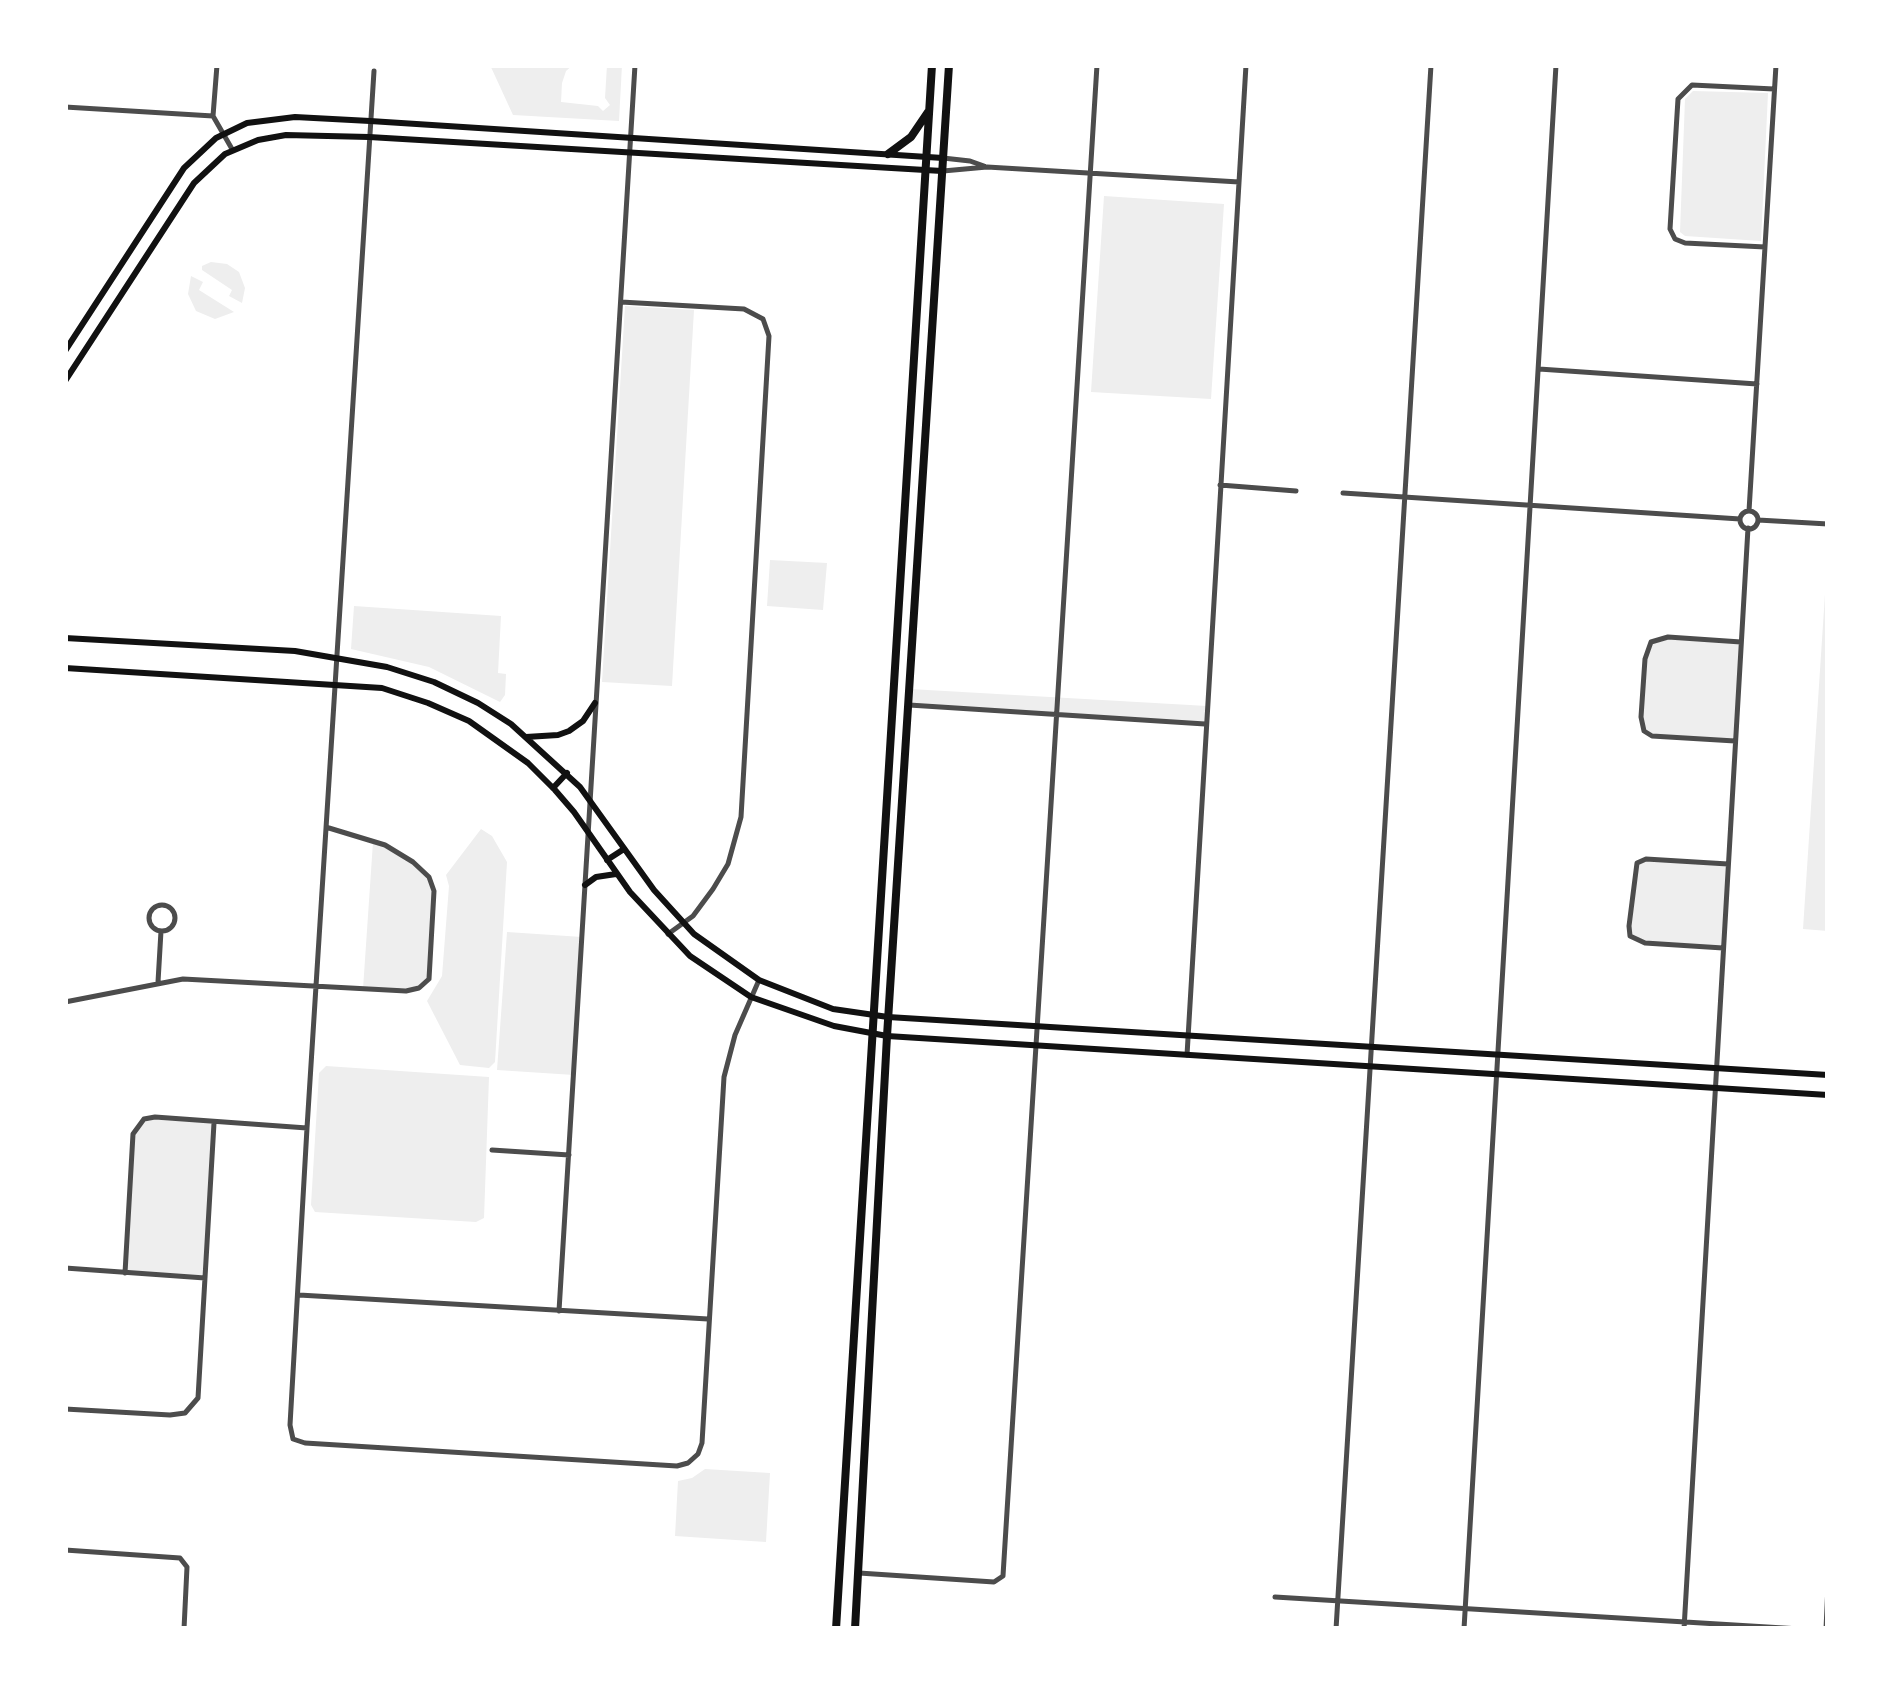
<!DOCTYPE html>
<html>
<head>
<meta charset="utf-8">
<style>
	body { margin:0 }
	#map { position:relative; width:1893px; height:1694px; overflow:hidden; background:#fff; font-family:Mulish,sans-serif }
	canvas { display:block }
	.frame { position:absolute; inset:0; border:68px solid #fff; pointer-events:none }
</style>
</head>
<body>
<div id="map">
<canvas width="1893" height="1694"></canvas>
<div class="frame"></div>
</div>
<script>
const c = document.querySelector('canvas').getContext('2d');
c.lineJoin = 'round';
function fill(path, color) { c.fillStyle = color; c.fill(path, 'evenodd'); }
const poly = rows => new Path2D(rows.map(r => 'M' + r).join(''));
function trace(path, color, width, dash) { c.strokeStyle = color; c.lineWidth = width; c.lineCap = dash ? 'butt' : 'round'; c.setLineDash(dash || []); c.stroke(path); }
fill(poly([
	[490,65,573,65,566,71,562,83,561,102,598,106,603,111,610,105,605,98,607,65,622,65,619,121,513,115],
	[1693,91,1768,93,1761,241,1685,236,1680,232,1685,99],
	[1104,196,1224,204,1211,399,1091,392],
	[211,262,227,264,239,272,245,288,242,303,229,296,232,290,202,270,202,266],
	[191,276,203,282,199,290,234,312,215,319,196,311,188,294],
	[625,306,694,310,672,686,602,682],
	[770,560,827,563,823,610,767,606],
	[1825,594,1828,594,1828,931,1803,929],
	[354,606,501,616,498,673,506,674,505,695,500,702,429,667,351,649],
	[1659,638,1741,642,1735,741,1660,737,1645,731,1641,717,1647,649],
	[910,689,1207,706,1206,724,909,705],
	[481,829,492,836,507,862,495,1062,489,1068,460,1065,427,1001,442,976,449,886,446,875],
	[373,842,413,862,429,877,434,891,429,979,419,988,363,989],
	[1646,859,1728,864,1723,948,1645,943,1630,936,1637,863],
	[507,932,582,937,574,1075,497,1070],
	[326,1066,489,1077,484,1218,476,1222,315,1212,311,1205,319,1073],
	[144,1119,214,1123,205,1278,125,1273,133,1134],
	[705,1469,770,1473,766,1542,675,1536,678,1481,692,1478]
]), '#eee');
trace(poly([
	[217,65,213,116,232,149],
	[374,71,307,1128,290,1425,293,1439,305,1443,677,1466,688,1463,698,1454,702,1443,724,1077,735,1035,759,980],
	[65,107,213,116],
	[943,158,970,161,984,166],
	[943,171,987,167,1239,182],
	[1765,247,1685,243,1675,239,1670,229,1677,115,1678,99,1692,85,1774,89],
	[621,302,744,309,763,319,769,336,741,817,728,864,713,889,693,916,668,934],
	[1539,369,1757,384],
	[1220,485,1296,491],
	[1343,493,1740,519],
	[1749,511,1776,65],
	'1740 520a9 9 0 1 1 18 0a9 9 0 1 1-18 0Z',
	[1758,520,1828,524],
	[909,705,1205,724],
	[1735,741,1652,736,1644,731,1641,717,1645,659,1651,642,1668,637,1741,642],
	'149 918a13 13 0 1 1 26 0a13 13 0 1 1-26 0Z',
	[1723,948,1645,943,1630,936,1629,926,1637,863,1646,859,1728,864],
	[158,982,161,931],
	[65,1002,183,979,406,991,419,988,429,979,434,891,429,877,413,862,385,845,329,828],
	[1187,1055,1246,65],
	[492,1150,569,1155],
	[65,1268,205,1278],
	[125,1273,133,1134,144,1119,155,1117,307,1128],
	[299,1295,708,1319],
	[559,1311,635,65],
	[65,1409,170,1415,185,1413,198,1398,214,1123],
	[65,1550,180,1558,187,1567,184,1629],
	[859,1573,994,1582,1003,1576,1097,65],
	[1275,1597,1800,1629],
	[1336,1629,1431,65],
	[1464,1629,1556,65],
	[1684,1629,1748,528],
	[1826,1629,1828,1585]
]), '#4c4c4c', 5);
trace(poly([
	[65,351,184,168,216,138,247,123,295,117,370,121,943,158],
	[65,381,194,183,225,154,258,140,286,135,369,137,942,171],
	[65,638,295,651,387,667,434,682,478,703,511,724,580,787,654,890,694,934,759,980,833,1009,888,1017,1828,1075],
	[65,668,382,688,428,703,469,721,528,763,555,790,574,812,630,892,690,956,751,997,834,1026,887,1036,1828,1095],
	[526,737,558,735,569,731,583,721,595,703],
	[553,788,567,773],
	[607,860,624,849],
	[585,885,596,877,616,874]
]), '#111', 6);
trace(poly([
	[888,154,911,137,928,112],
	[836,1629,932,65],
	[855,1629,887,1036,949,65]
]), '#111', 8);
</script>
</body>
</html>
